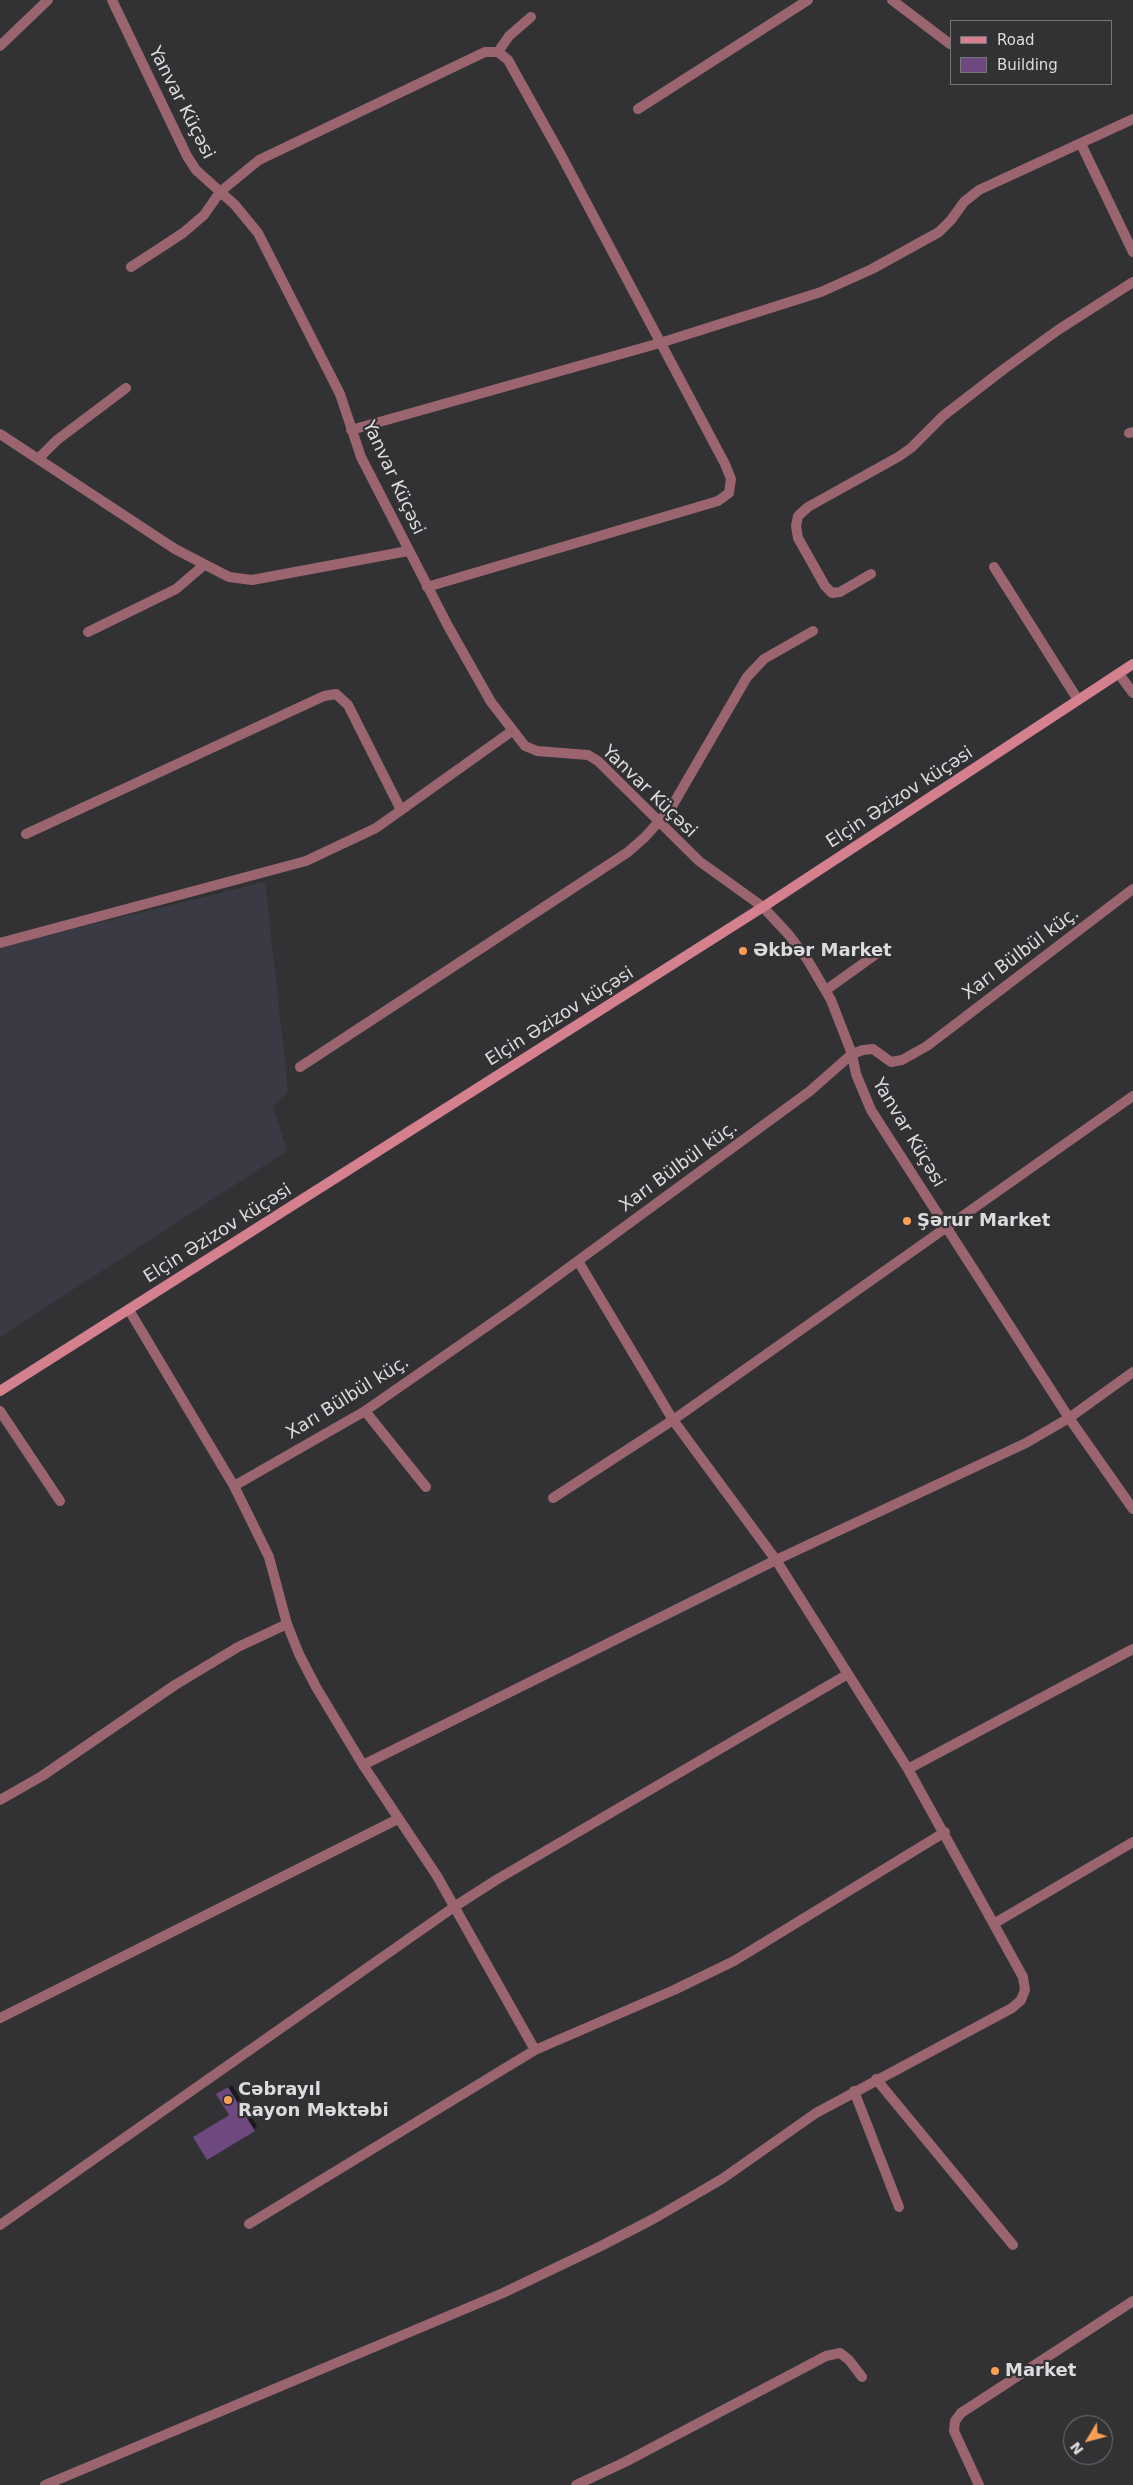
<!DOCTYPE html>
<html>
<head>
<meta charset="utf-8">
<style>
	body { margin:0 }
	#map { position:relative; width:1133px; height:2485px; overflow:hidden; background:#323235; font-family:"DejaVu Sans",sans-serif }
	canvas { display:block }
	.legend { position:absolute; left:950px; top:20px; width:162px; height:65px; box-sizing:border-box; background:#323235; border:1px solid #767679; margin:0; padding:6px 9px; list-style:none; font-size:15px; color:#dcdcde }
	.legend li { display:flex; align-items:center; gap:10px; height:25px }
	.legend b { width:25px; border:1px solid #767679 }
	.north { position:absolute; left:1063px; top:2415px; width:50px; height:50px; box-sizing:border-box; background:#323235; border:1px solid #767679; border-radius:50%; rotate:233deg; font-size:14px; font-weight:700; line-height:20px; text-align:center; color:#dcdcde }
	.north::after { content:''; display:block; margin:auto; width:18px; height:22px; background:#fc9d54; clip-path:polygon(50% 0,100% 100%,50% 72%,0 100%) }
</style>
</head>
<body>
<div id="map">
<canvas width="1133" height="2485"></canvas>
<ul class="legend">
<li><b style="height:6px;background:#d4808f"></b>Road</li>
<li><b style="height:14px;background:#6e4980"></b>Building</li>
</ul>
<div class="north">N</div>
</div>
<script>
const c = document.querySelector('canvas').getContext('2d');
c.lineJoin = 'round';
function fill(path, color) { c.fillStyle = color; c.fill(path, 'evenodd'); }
const poly = rows => new Path2D(rows.map(r => 'M' + r).join(''));
function trace(path, color, width, dash) { c.strokeStyle = color; c.lineWidth = width; c.lineCap = dash ? 'butt' : 'round'; c.setLineDash(dash || []); c.stroke(path); }
function write(font, color, halo, rows, align = 'center') {
  c.font = font + ' "DejaVu Sans",sans-serif'; c.lineWidth = 4.5; c.setLineDash([]); c.textBaseline = 'middle'; c.strokeStyle = halo; c.fillStyle = color; for (const [text, x, y, turn = 0] of rows) {
    c.save(); c.translate(x, y); c.rotate((+turn || 0) * Math.PI / 180); c.textAlign = isNaN(turn) ? turn : align; if (halo) c.strokeText(text, 0, 0); c.fillText(text, 0, 0); c.restore();
  }
}
fill(poly([
	[265,882,288,1091,273,1106,287,1151,0,1337,0,947]
]), '#3a3a44');
fill(poly([
	[232,2085,257,2126,254,2130,194,2137,230,2114,221,2091]
]), '#0007');
fill(poly([
	[228,2087,255,2131,207,2160,193,2137,229,2115,216,2094]
]), '#6e4980');
trace(poly([
	[892,0,950,44]
]), '#9a656e', 10);
trace(poly([
	[112,0,187,156,196,170,235,205,258,233,340,394,361,457,448,626,491,702,525,746,537,751,588,755,598,761,699,861,763,907,789,935,807,959,831,1000,852,1054,856,1074,871,1110,1069,1418,1133,1509],
	[0,46,48,0],
	[498,52,509,36,531,17],
	[638,109,808,0],
	[1081,144,1133,252],
	[131,267,183,233,204,215,220,192,259,160,485,52,498,52,508,60,561,155,725,464,731,479,729,493,718,501,427,587],
	[351,430,660,343,821,292,872,269,939,232,951,220,964,202,979,190,1133,119],
	[1129,433,1133,432],
	[0,434,175,549,229,577,252,580,408,551],
	[39,458,57,440,126,388],
	[994,567,1078,700],
	[871,574,840,592,832,593,825,586,798,538,796,526,798,516,808,507,898,457,911,448,943,416,1004,369,1058,330,1133,282],
	[88,632,176,589,204,565],
	[1119,674,1133,693],
	[26,834,324,696,336,694,348,705,401,810],
	[0,943,306,861,376,828,512,731],
	[826,990,879,952],
	[300,1067,628,852,645,837,671,808,747,677,764,659,813,631],
	[129,1310,234,1486,269,1557,287,1624,299,1654,316,1687,363,1765,437,1876,535,2050],
	[0,1411,60,1501],
	[365,1411,426,1487],
	[234,1486,365,1411,519,1304,810,1091,852,1054,863,1050,873,1049,891,1062,902,1060,927,1046,1133,889],
	[553,1498,673,1420,1133,1096],
	[363,1765,776,1560,1026,1443,1069,1418,1133,1372],
	[908,1769,1133,1649],
	[0,1800,42,1776,175,1685,238,1647,287,1624],
	[995,1923,1133,1842],
	[0,2018,398,1819],
	[876,2079,1013,2245],
	[854,2091,899,2207],
	[249,2224,535,2050,674,1990,734,1961,945,1832],
	[0,2225,454,1907,496,1880,848,1674],
	[45,2485,503,2293,601,2246,655,2218,722,2179,816,2113,1012,2008,1021,2000,1025,1990,1023,1977,908,1769,776,1560,673,1420,578,1261],
	[576,2485,625,2462,826,2356,840,2353,849,2360,862,2377],
	[979,2485,954,2431,955,2421,961,2413,1133,2301]
]), '#9a656e', 10);
trace(poly([
	[0,1391,763,907,1133,664]
]), '#d4808f', 10);
for (const [x, y, r, color] of [
	[743,951,5,"#fc9d54"],
	[907,1221,5,"#fc9d54"],
	[228,2100,5,"#fc9d54"],
	[995,2371,5,"#fc9d54"]
]) { const dot = new Path2D(); dot.arc(x, y, r, 0, 2 * Math.PI); c.fillStyle = color; c.fill(dot); trace(dot, '#323235', 2); }
write('18px', '#dcdcde', '#323235', [
	["Yanvar Küçəsi",181,103,63],
	["Yanvar Küçəsi",393,478,65],
	["Yanvar Küçəsi",649,792,44],
	["Elçin Əzizov küçəsi",900,798,-33],
	["Xarı Bülbül küç.",1021,954,-37],
	["Elçin Əzizov küçəsi",560,1017,-32],
	["Yanvar Küçəsi",908,1133,59],
	["Xarı Bülbül küç.",679,1167,-36],
	["Elçin Əzizov küçəsi",218,1234,-32],
	["Xarı Bülbül küç.",348,1398,-32]
]);
write('bold 18px', '#dcdcde', '#323235', [
	["Əkbər Market",753,951],
	["Şərur Market",917,1221],
	["Cəbrayıl",238,2090],
	["Rayon Məktəbi",238,2111],
	["Market",1005,2371]
], 'left');
</script>
</body>
</html>
